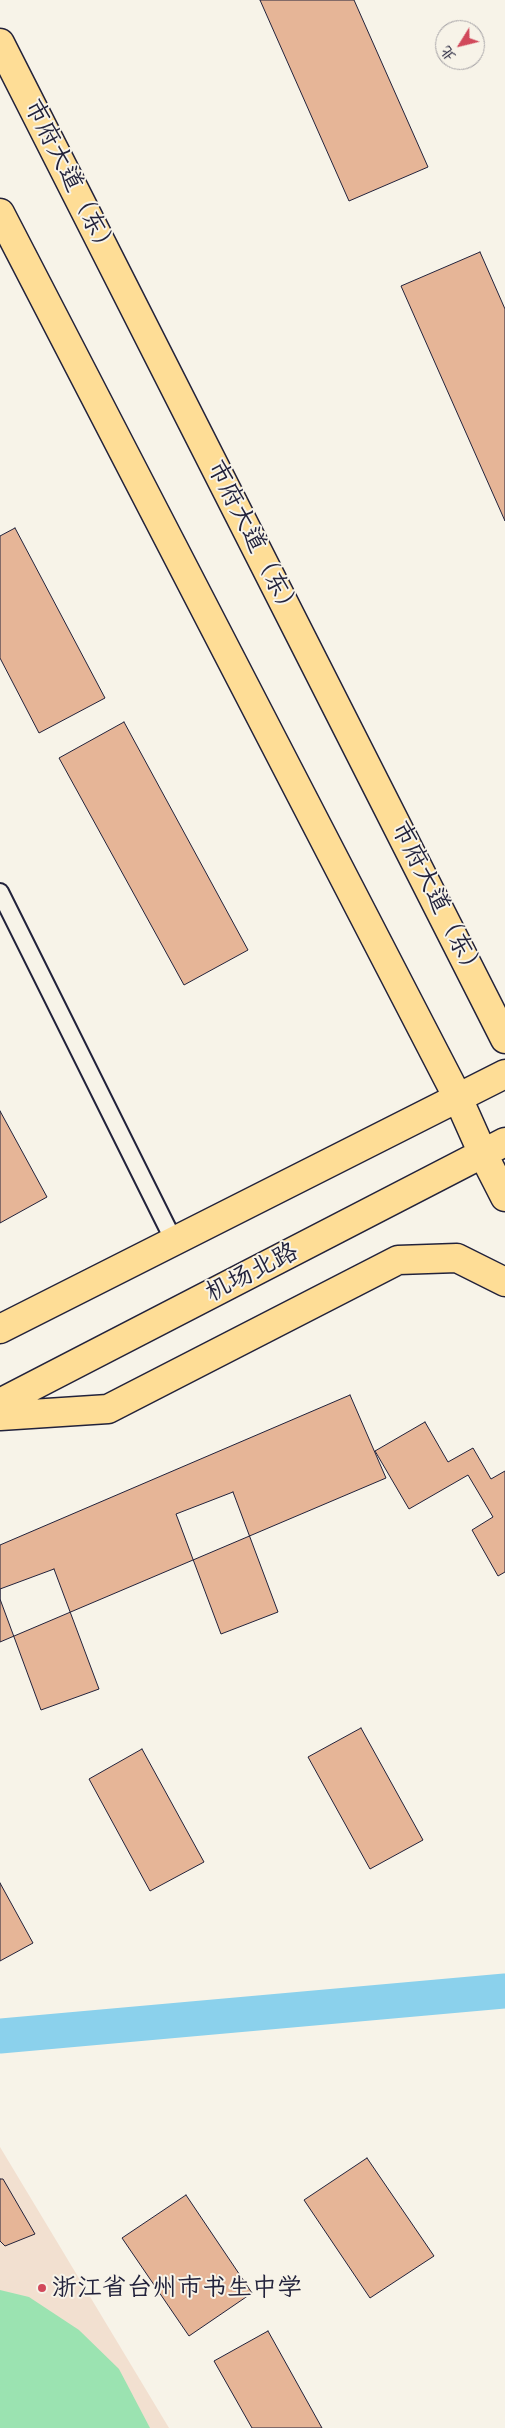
<!DOCTYPE html>
<html>
<head>
<meta charset="utf-8">
<style>
	body { margin:0 }
	#map { position:relative; width:505px; height:2428px; overflow:hidden; background:#f7f3e8; font-family:Caveat,"LXGW WenKai TC",sans-serif }
	canvas { display:block }
	.north { position:absolute; left:435px; top:20px; width:50px; height:50px; box-sizing:border-box; background:#f7f3e8; border:1px solid #a29fa3; border-radius:50%; rotate:234deg; font-size:14px; font-weight:700; line-height:20px; text-align:center; color:#22223b }
	.north::after { content:''; display:block; margin:auto; width:18px; height:22px; background:#d1495b; clip-path:polygon(50% 0,100% 100%,50% 72%,0 100%) }
</style>
</head>
<body>
<div id="map">
<canvas width="505" height="2428"></canvas>
<div class="north">北</div>
</div>
<script>
const c = document.querySelector('canvas').getContext('2d');
c.lineJoin = 'round';
function fill(path, color) { c.fillStyle = color; c.fill(path, 'evenodd'); }
const poly = rows => new Path2D(rows.map(r => 'M' + r).join(''));
function trace(path, color, width, dash) { c.strokeStyle = color; c.lineWidth = width; c.lineCap = dash ? 'butt' : 'round'; c.setLineDash(dash || []); c.stroke(path); }
function write(font, color, halo, rows, align = 'center') {
  c.font = font + ' Caveat,"LXGW WenKai TC",sans-serif'; c.lineWidth = 4; c.setLineDash([]); c.textBaseline = 'middle'; c.strokeStyle = halo; c.fillStyle = color; for (const [text, x, y, turn = 0] of rows) {
    c.save(); c.translate(x, y); c.rotate((+turn || 0) * Math.PI / 180); c.textAlign = isNaN(turn) ? turn : align; if (halo) c.strokeText(text, 0, 0); c.fillText(text, 0, 0); c.restore();
  }
}
fill(poly([
	[0,2147,169,2428,0,2428]
]), '#f2e0d0');
fill(poly([
	[0,2290,29,2297,79,2330,119,2369,150,2428,0,2428]
]), '#9be3b1');
trace(poly([
	[0,2036,505,1991]
]), '#8bd1ec', 35);
const building = poly([
	[260,0,354,0,428,167,349,201,260,0],
	[480,252,505,309,505,521,401,286,480,252],
	[15,528,105,698,39,733,0,658,0,536,15,528],
	[124,722,248,950,184,985,59,758,124,722],
	[0,1111,47,1197,0,1223,0,1111],
	[350,1395,386,1478,0,1642,0,1545,350,1395],
	[425,1422,448,1462,473,1448,491,1479,505,1471,505,1572,498,1576,472,1530,493,1517,468,1475,409,1509,375,1451,425,1422],
	[233,1492,278,1612,221,1634,176,1514,233,1492],
	[54,1569,99,1689,41,1710,0,1599,0,1589,54,1569],
	[361,1728,423,1840,370,1869,308,1757,361,1728],
	[142,1749,204,1862,150,1891,89,1779,142,1749],
	[0,1883,33,1943,0,1961,0,1883],
	[367,2158,434,2256,370,2298,304,2200,367,2158],
	[0,2179,3,2179,35,2234,5,2246,0,2241,0,2179],
	[186,2195,252,2293,189,2336,122,2238,186,2195],
	[268,2331,322,2428,252,2428,214,2361,268,2331]
]);
fill(building, '#e6b597');
trace(building, '#22223b', 1);
const lane = poly([
	[0,892,174,1241]
]);
const primary = poly([
	[0,43,505,1039],
	[0,213,458,1098,483,1154,505,1197],
	[0,1329,505,1074],
	[0,1403,505,1142],
	[0,1416,108,1409,398,1260,457,1258,505,1282]
]);
trace(lane, '#22223b', 20);
trace(primary, '#22223b', 31);
trace(lane, '#f7f3e8', 16);
trace(primary, '#fedd96', 28);
for (const [x, y, r, color] of [
	[42,2288,5,"#d1495b"]
]) { const dot = new Path2D(); dot.arc(x, y, r, 0, 2 * Math.PI); c.fillStyle = color; c.fill(dot); trace(dot, '#f7f3e8', 2); }
write('25px', '#22223b', '#f7f3e8', [
	["市府大道（东）",70,179,63],
	["市府大道（东）",253,540,63],
	["市府大道（东）",437,901,63],
	["机场北路",252,1273,-27]
]);
write('25px', '#22223b', '#f7f3e8', [
	["浙江省台州市书生中学",52,2288]
], 'left');
</script>
</body>
</html>
